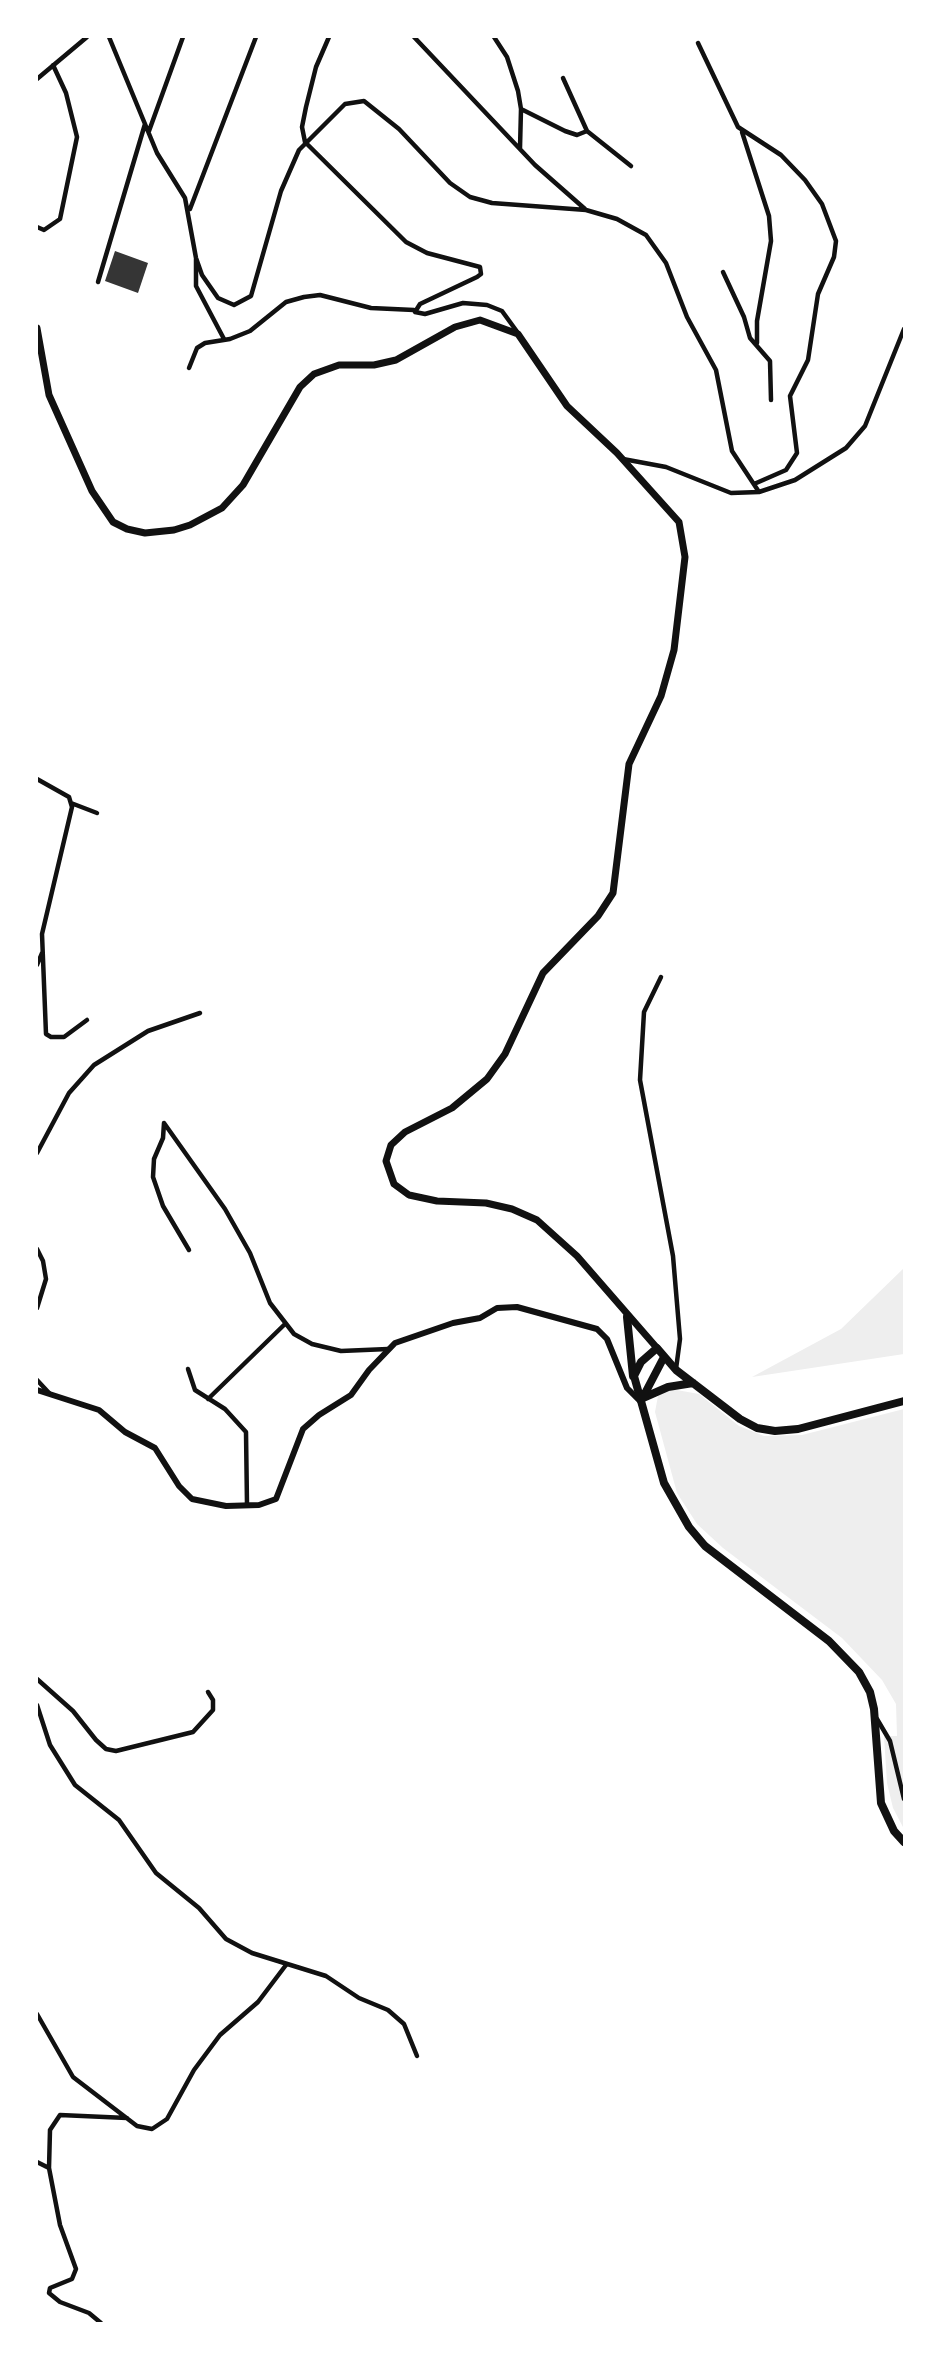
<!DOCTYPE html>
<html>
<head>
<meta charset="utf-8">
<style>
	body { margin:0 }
	#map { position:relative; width:941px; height:2360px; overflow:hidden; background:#fff; font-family:"DM Sans",sans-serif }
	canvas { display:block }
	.frame { position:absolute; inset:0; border:38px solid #fff; pointer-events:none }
</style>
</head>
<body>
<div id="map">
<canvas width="941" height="2360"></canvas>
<div class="frame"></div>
</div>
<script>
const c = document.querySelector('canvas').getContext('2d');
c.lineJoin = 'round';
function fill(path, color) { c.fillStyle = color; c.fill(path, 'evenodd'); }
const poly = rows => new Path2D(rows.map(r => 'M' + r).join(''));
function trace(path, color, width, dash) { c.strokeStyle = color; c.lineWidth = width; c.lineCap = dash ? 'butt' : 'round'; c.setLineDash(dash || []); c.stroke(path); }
fill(poly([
	[904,1268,904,1354,752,1377,841,1329],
	[671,1389,699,1394,739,1426,764,1436,802,1435,904,1409,904,1829,893,1808,887,1783,884,1736,897,1736,896,1704,882,1680,842,1638,723,1548,697,1524,677,1493,655,1412,658,1396]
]), '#eee');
fill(poly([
	[115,251,148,263,138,293,105,281]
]), '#353535');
trace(poly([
	[109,37,157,153,185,198,196,258,202,275,218,298,234,305,251,296,281,191,299,150,345,104,364,101,399,129,450,183,470,197,492,203,586,210,617,219,646,235,666,263,687,317,716,370,732,451,759,492],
	[329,37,316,67,306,107,302,127,305,142,406,242,427,253,480,267,481,274,477,277,420,304,415,312,425,314,463,303,487,305,502,311,518,333],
	[414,37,535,165,585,209],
	[494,37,507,57,518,91,521,109,520,148],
	[698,43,738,127,781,155,805,180,822,204,836,241,834,257,818,294,808,360,790,396,797,453,786,470,754,484],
	[563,78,587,131,631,166],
	[37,79,87,37],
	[521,109,565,131,577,135,587,131],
	[149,131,183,37],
	[742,132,769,216,771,241,757,321,757,343],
	[190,209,256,37],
	[37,227,44,230,60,219,77,137,66,93,53,65],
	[196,259,196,286,224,339],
	[723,272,744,317,750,338,770,361,771,400],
	[98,282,145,124],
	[189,368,197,348,205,343,230,339,250,331,286,302,304,297,320,295,371,308,414,310],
	[623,459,666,467,731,493,759,492,795,480,846,448,865,426,904,329],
	[37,779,69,797,72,807,42,934,46,1034,51,1037,64,1037,87,1020],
	[71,803,97,813],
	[37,965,42,953],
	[661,977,644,1012,640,1080,673,1256,680,1339,676,1369],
	[37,1153,69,1093,94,1065,148,1031,200,1013],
	[37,1249,43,1261,46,1279,37,1308],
	[189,1250,163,1206,153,1177,154,1159,163,1138,164,1123,225,1209,250,1253,270,1303,294,1334,312,1344,341,1351,388,1349],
	[188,1369,195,1390,225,1409,246,1432,247,1505],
	[37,1380,50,1394],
	[208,1399,285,1324],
	[37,1679,73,1711,96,1740,106,1749,116,1751,193,1732,213,1710,213,1700,208,1692],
	[37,1705,50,1745,75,1785,119,1820,156,1873,199,1908,226,1939,252,1953,326,1976,359,1998,388,2010,404,2024,417,2056],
	[877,1719,890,1741,904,1799],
	[37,2014,73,2077,137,2126,152,2129,167,2119,194,2070,220,2035,258,2002,286,1965],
	[37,2162,49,2168,50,2130,60,2115,127,2118],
	[49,2168,60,2225,76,2269,72,2279,50,2288,49,2293,60,2302,89,2313,101,2323]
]), '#111', 4.5);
trace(poly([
	[37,1390,99,1410,125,1432,155,1448,179,1486,192,1499,226,1506,259,1505,276,1499,303,1429,319,1415,351,1395,369,1370,395,1343,453,1323,480,1318,497,1308,517,1307,597,1329,607,1339,627,1388,640,1401]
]), '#111', 6);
trace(poly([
	[37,328,49,395,92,491,113,522,127,529,145,533,174,530,190,525,222,508,243,485,300,387,314,374,339,365,374,365,396,360,455,327,480,320,518,334,567,406,617,453,679,522,685,557,674,650,661,696,629,764,613,893,598,916,543,973,505,1054,487,1079,452,1108,405,1132,391,1145,386,1161,394,1184,409,1195,437,1201,486,1203,512,1209,537,1220,577,1256,657,1348]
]), '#111', 7);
trace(poly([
	[627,1317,633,1376],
	[643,1398,668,1387,693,1383],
	[642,1399,664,1357],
	[904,1401,798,1429,775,1431,757,1428,740,1419,676,1370,657,1348,641,1362,634,1376,664,1483,689,1527,705,1546,829,1641,859,1672,870,1692,874,1709,881,1803,894,1831,904,1842]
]), '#111', 8);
</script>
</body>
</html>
